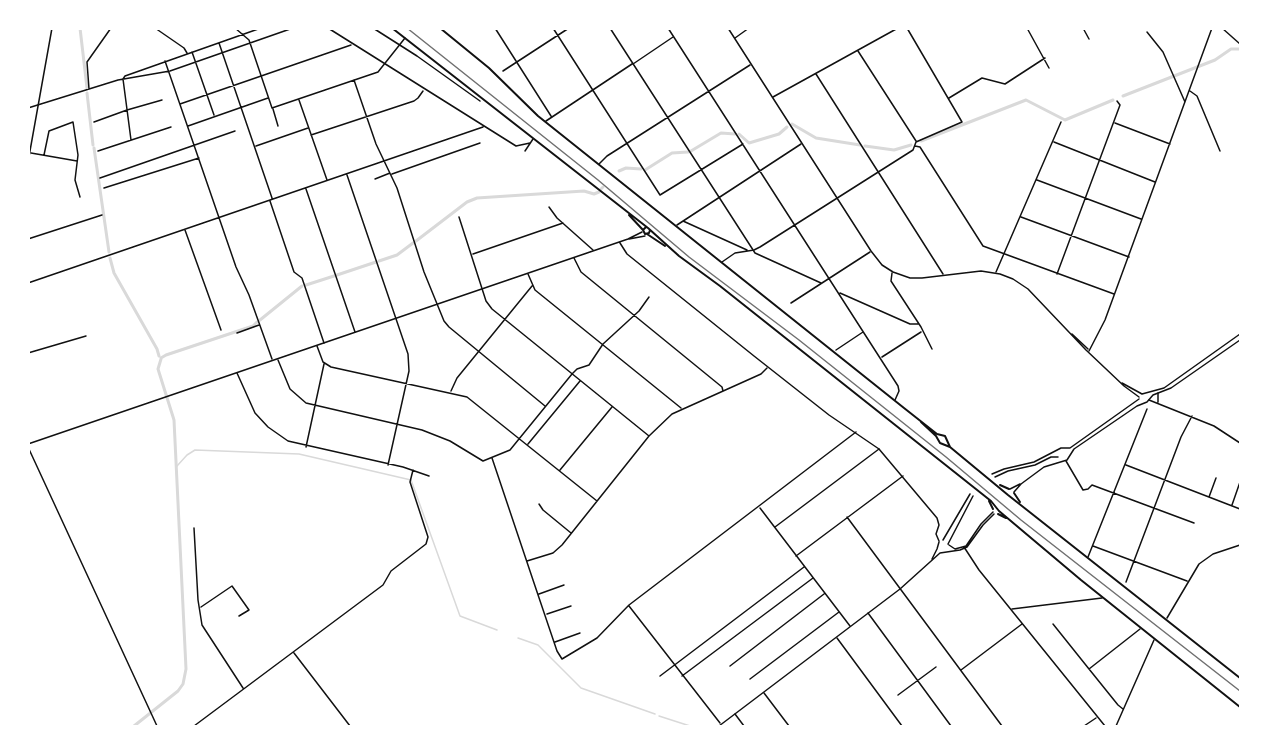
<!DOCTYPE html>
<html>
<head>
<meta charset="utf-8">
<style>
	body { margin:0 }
	#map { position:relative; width:1269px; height:755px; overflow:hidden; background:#fff; font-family:Rubik,sans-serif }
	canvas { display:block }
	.frame { position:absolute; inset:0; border:30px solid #fff; pointer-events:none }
</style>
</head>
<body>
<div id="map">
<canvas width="1269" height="755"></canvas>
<div class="frame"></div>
</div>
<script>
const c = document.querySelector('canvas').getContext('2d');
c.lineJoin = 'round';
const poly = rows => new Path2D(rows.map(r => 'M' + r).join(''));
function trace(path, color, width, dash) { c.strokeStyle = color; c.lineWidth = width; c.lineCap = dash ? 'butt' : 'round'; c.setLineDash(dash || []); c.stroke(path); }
trace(poly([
	[177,466,187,455,195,450,299,454,411,480,460,616,497,630],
	[518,638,538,645,581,688,655,714],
	[659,716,690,726]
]), '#d9d9d9', 1.5);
trace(poly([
	[80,28,87,88],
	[87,93,93,145],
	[1123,96,1215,60,1231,49,1240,49],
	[792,124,816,138,860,145],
	[739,134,749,143,779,134,787,127],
	[921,141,1026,100,1065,120,1113,100],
	[865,146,894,150,911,145],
	[94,148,109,252],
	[691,151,721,133,735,134],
	[645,170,672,153,688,152],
	[619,171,626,168,641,169],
	[601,189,603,187],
	[416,241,467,202,477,198,584,191,594,194,599,192],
	[110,258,114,273,157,349,159,356],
	[379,261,397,255,413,243],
	[337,275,376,262],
	[306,285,334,276],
	[260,320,302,286],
	[161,358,166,355,253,326,257,322],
	[134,726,178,691,183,684,186,669,174,420,158,369,161,359]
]), '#d9d9d9', 3);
trace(poly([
	[155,28,184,48,187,53],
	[235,28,249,40,272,108,378,72,405,38],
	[328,28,516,146,530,143],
	[373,28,417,56,480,101],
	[495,28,551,116],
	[553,28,660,195,743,144],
	[610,28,755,253,821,283],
	[668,28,898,386,899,391,895,400],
	[1027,28,1049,68],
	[1083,28,1089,39],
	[1222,28,1240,44],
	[1147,32,1163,52,1185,102],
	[735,38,749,28],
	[219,43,272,198],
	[858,51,916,141],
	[192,52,214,115],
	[165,61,236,267,249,295,272,359],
	[633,64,673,37],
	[503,71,569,28],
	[816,74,943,274],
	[354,80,376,144,397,188,424,272,444,321,449,327,545,406],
	[89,89,87,62,111,28],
	[1190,91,1197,96,1220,151],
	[773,97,898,28],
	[949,98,982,78,1005,84,1045,58],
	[299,100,327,180],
	[180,104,351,45],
	[28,108,118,80,170,71,293,28],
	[273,109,278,126],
	[546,121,632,64],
	[94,122,127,110,162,100],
	[1115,123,1170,144],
	[188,126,268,98],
	[311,135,414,101,418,98,423,91],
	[131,140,123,79,125,76,261,28],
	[1054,142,1155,182],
	[256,146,308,128],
	[915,146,920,147,983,246,1114,294],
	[98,151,171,127],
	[525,151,533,139],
	[31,153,77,161],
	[44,155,49,131,73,122,78,155,75,180,80,197],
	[599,164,607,156,750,65],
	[392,174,480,143],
	[347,175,408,354,409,371,388,465],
	[100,178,235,131],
	[375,179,390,173],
	[1037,180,1141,219],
	[104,188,199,158],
	[306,189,355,332],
	[270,201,294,272,302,278,324,343],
	[549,207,557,218,593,250],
	[459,217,486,301,492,309,649,436],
	[1021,217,1129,257],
	[683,221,747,250],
	[677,225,801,144],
	[185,230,221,330],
	[28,239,102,215],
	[473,254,563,223],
	[574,258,581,272,722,387,723,391],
	[722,262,735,253,754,250,760,247,913,150,916,142,962,122,907,28],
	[996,272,1061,122],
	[892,273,891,281,921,327,932,349],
	[528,274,535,290,681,408],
	[1057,274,1120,105,1117,101],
	[28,283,483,127],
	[840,293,910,324,918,324],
	[791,303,870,252],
	[237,333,259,325],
	[317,346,323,362,331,367,467,397,597,501],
	[836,350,863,332],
	[1089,351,1105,320,1212,28],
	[28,353,86,336],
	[882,357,921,332],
	[278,360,290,389,306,403,422,430,450,441,483,461,510,450,572,374,577,369,589,365,603,344,639,311,649,297],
	[237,373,255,413,268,427,288,441,403,467,429,476],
	[451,391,457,378,532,286],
	[1158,393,1158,402],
	[1149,400,1214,426,1240,443],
	[528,444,580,381],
	[306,447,324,364],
	[492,458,533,580,557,651,562,659,597,638,629,605,856,432],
	[1066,461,1083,490,1088,489,1092,485,1194,523],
	[1126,465,1240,509],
	[560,470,612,407],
	[1209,497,1216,478],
	[539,504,543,510,571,533],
	[1232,505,1240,482],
	[760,508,850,626],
	[847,517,1002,726],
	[775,527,879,449],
	[194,528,198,600,202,625,243,688],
	[1093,546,1187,581],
	[796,556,903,476],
	[1088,557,1147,409],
	[527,561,553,553,562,545,649,436,672,414,761,374,767,368],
	[1126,582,1181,437,1192,416],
	[539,594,564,585],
	[629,606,720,723],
	[201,607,232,586,249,610,239,616],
	[1012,609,1102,598],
	[868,613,951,726],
	[547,614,571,606],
	[1167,618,1199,564,1213,554,1240,545],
	[1053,624,1089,669,1140,629],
	[837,638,902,726],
	[555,642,580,633],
	[294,653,350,726],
	[730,666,824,594],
	[1089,669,1118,705,1123,709],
	[961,670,1022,624],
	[660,676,804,567],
	[682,676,813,578],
	[750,679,839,612],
	[764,693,789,726],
	[898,695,936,667],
	[735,714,744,726],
	[194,726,383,585,391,571,426,544,428,537,410,482,413,470],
	[1084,726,1096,718],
	[1116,726,1154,640]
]), '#111', 1.5);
trace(poly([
	[728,28,871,251,882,265,893,272,910,278,922,278,981,271,1000,274,1013,279,1028,289,1086,350,1124,386,1139,397],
	[28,162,52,28],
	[629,239,645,236],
	[620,243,627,254,754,356,829,415,879,449,937,518,939,525,936,534,939,541],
	[1072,334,1088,349],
	[1122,383,1142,394,1164,388,1240,334],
	[28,444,628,239,642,232],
	[28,447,157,726],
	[992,474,1004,469,1034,462,1061,448,1070,448,1139,399],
	[995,477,1008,471,1035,465,1051,457,1058,457],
	[1010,489,1020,484],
	[1014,492,1021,484,1044,467,1067,460,1074,449,1137,406,1147,402,1153,395,1171,388,1240,340],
	[943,540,970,494],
	[948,544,973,496],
	[949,545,955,549,966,546,981,524,993,512],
	[964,547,979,570,1105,726],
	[932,559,937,549,939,542],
	[719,726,900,589,940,553,960,550,967,547,983,525,994,514]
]), '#111', 1.5);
trace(poly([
	[392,28,648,228,679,256,720,286,991,501,999,511,1081,580,1240,707],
	[440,28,489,68,538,116,904,408,937,434,945,436,950,447],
	[629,215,643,230],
	[646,227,643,230,645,234,649,233,650,230],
	[647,234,665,246],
	[921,422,936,436,940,443,950,447,1008,495,1240,678],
	[1000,485,1009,489],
	[1014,493,1020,502],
	[989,501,993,509],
	[998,514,1006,518]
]), '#111', 2);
trace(poly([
	[407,28,598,180,689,257,799,340,946,457,1021,520,1240,691]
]), '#707070', 1.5);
</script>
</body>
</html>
